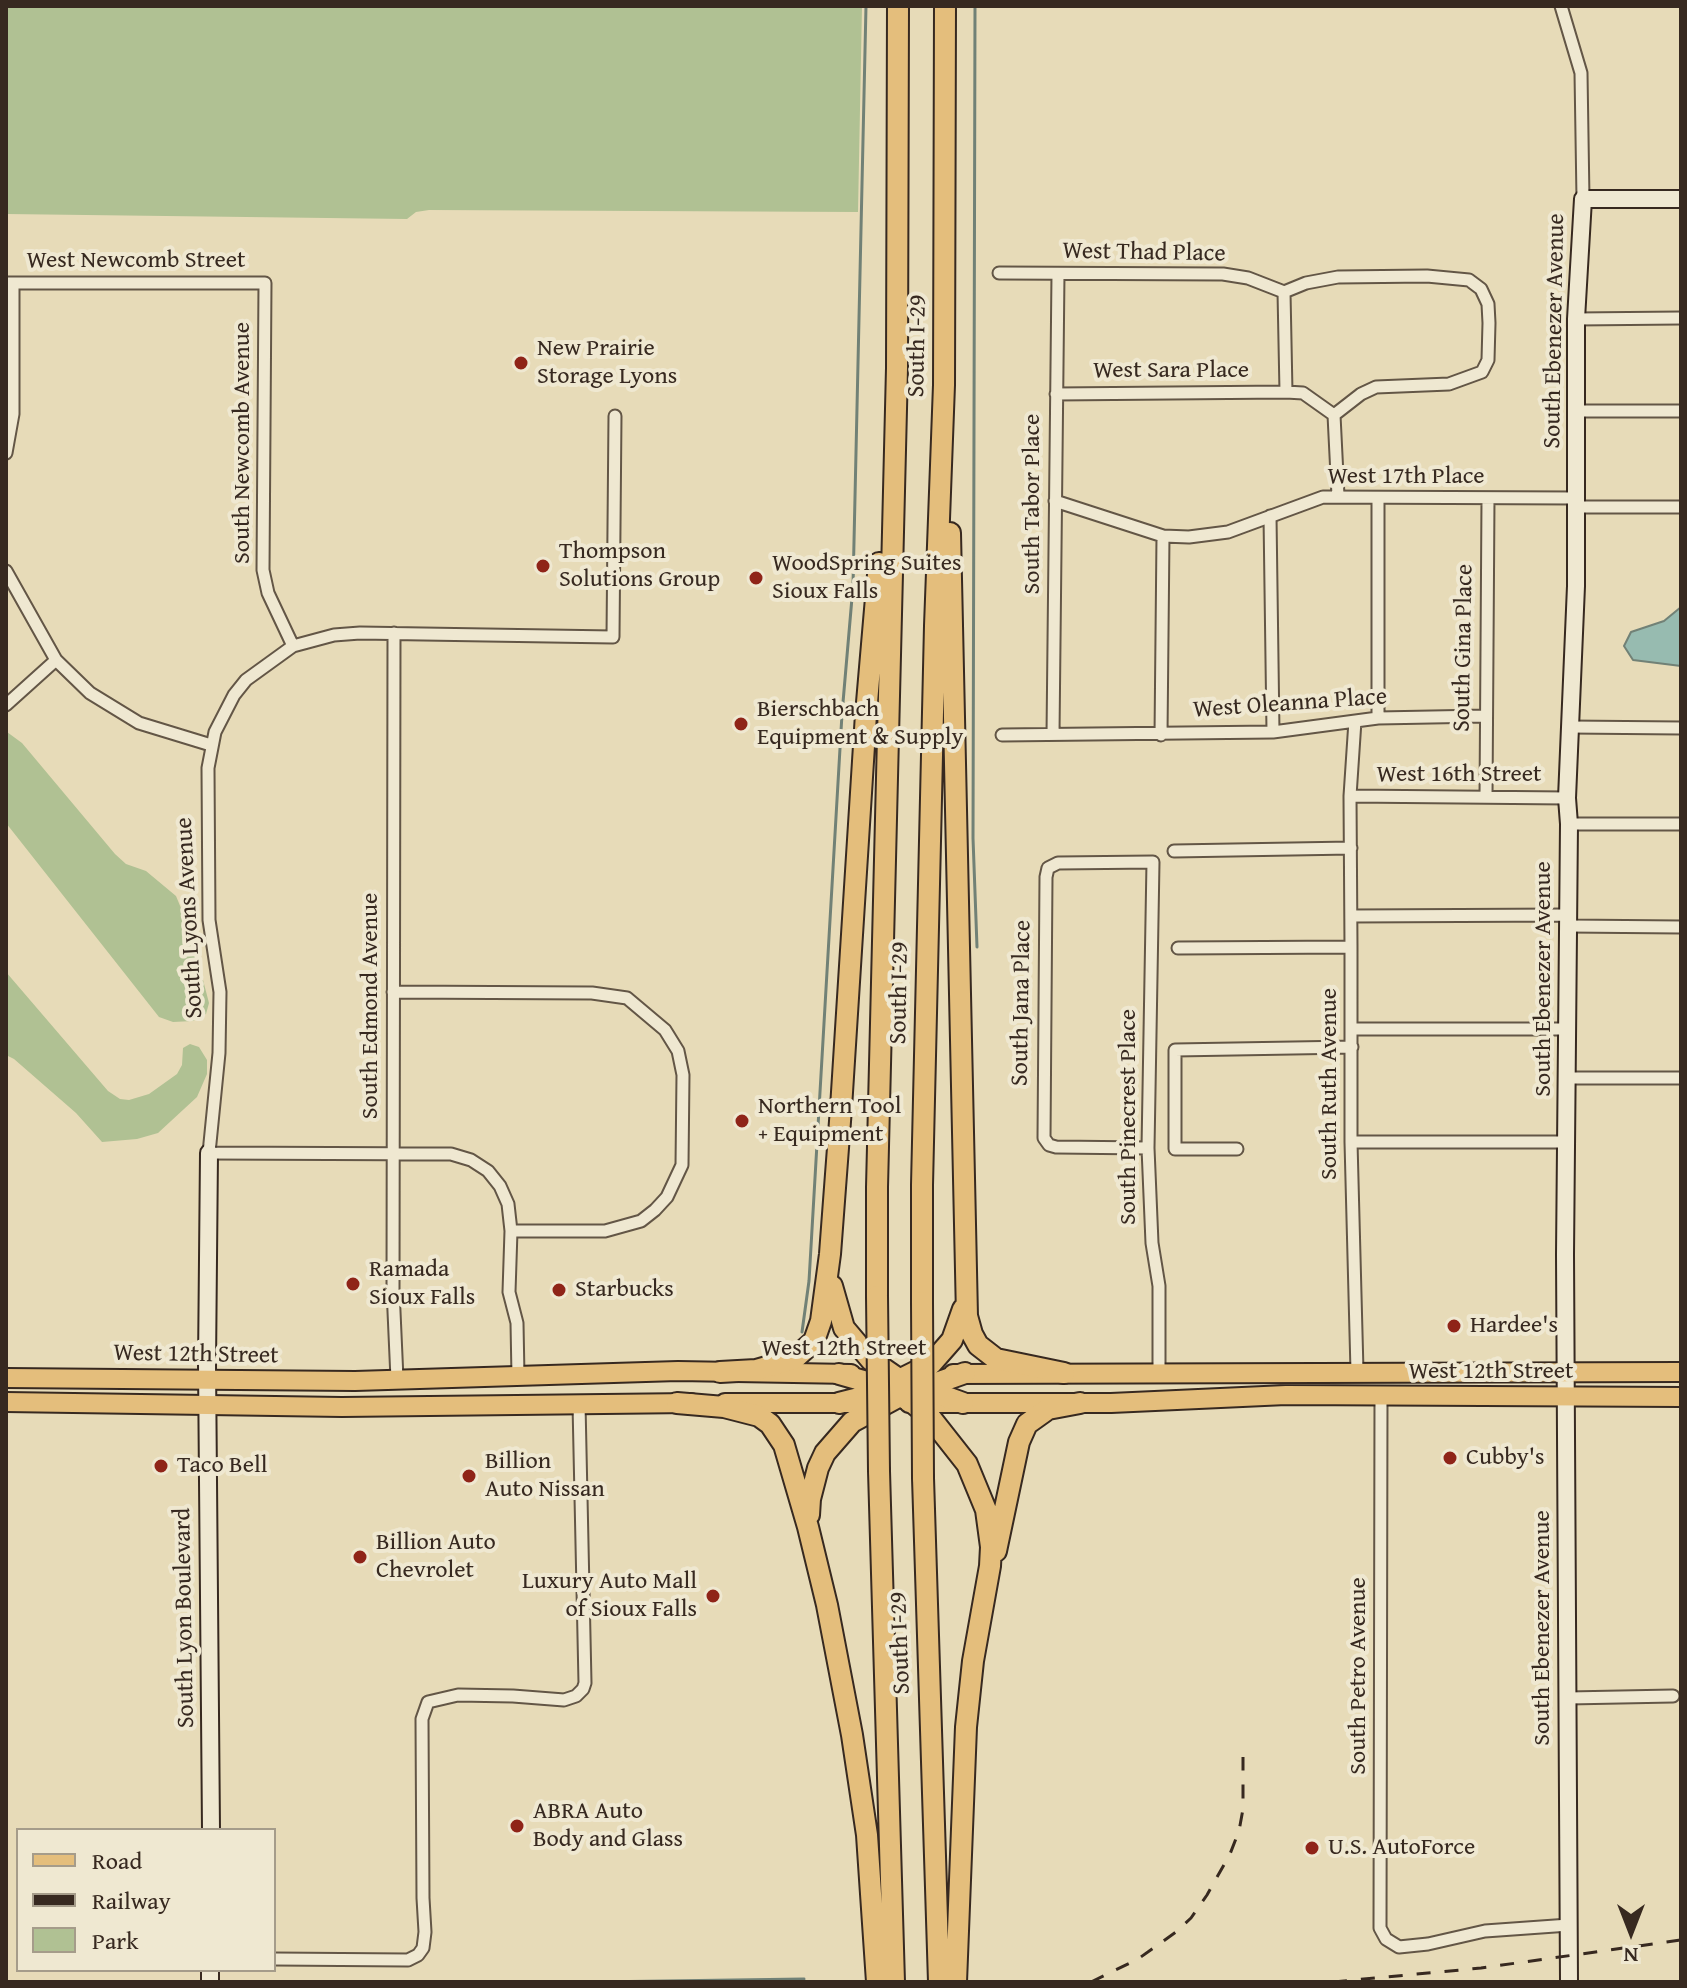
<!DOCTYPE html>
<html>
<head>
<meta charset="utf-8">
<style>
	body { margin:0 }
	#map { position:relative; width:1687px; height:1988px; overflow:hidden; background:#e7dbb8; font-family:"Gentium Book Plus",serif }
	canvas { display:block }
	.frame { position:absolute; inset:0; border:8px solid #372920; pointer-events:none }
	.legend { position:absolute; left:16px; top:1828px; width:260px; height:144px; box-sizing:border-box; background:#efe8d1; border:2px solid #a59c8a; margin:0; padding:10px 14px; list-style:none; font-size:24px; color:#372920 }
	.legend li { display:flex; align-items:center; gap:16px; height:40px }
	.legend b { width:40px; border:2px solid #a59c8a }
	.north { position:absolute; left:1591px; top:1892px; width:80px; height:80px; -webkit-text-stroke:6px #efe8d1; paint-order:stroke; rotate:180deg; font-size:22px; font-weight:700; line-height:32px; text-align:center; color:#372920 }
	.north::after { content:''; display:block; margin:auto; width:28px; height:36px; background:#372920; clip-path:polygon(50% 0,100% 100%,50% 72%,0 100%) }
</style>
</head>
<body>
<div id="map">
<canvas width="1687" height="1988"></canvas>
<div class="frame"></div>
<ul class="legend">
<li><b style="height:10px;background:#e4be7c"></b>Road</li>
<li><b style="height:10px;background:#372920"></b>Railway</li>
<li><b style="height:22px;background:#b0c193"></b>Park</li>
</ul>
<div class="north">N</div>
</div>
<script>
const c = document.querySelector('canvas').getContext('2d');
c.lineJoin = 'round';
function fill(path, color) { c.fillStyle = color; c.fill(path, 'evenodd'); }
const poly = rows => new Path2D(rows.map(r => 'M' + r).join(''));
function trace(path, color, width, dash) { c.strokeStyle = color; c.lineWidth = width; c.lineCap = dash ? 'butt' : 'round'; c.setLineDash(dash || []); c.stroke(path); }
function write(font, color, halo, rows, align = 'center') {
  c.font = font + ' "Gentium Book Plus",serif'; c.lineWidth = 8; c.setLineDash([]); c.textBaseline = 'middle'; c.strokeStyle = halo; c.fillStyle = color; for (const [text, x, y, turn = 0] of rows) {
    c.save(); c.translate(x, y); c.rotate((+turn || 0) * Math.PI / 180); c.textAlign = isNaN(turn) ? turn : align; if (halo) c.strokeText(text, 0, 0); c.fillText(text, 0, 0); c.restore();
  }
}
fill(poly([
	[6,6,862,6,858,212,429,210,416,212,407,219,6,214],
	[7,732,22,743,115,854,126,864,146,871,176,896,190,930,209,1003,206,1014,193,1021,173,1022,159,1017,6,823],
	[6,972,108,1091,120,1099,129,1100,149,1094,177,1074,182,1065,183,1048,190,1044,199,1047,207,1060,207,1074,197,1097,158,1133,137,1139,102,1142,76,1113,14,1059,6,1055]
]), '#b0c193');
const water = poly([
	[1681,607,1681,666,1633,660,1624,646,1631,632,1664,621,1681,607]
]);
fill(water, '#97bbb0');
trace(water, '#718176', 2);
trace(poly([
	[975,6,973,838,977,947],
	[802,1332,809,1281,842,714,853,586,866,6],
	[594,1982,804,1979]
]), '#718176', 3);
const street = poly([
	[1561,6,1581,73,1583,199],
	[999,273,1223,274,1248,278,1284,292,1306,283,1338,277,1427,276,1469,280,1481,289,1488,304,1489,323,1488,360,1482,372,1449,384,1376,387,1361,394,1334,415],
	[6,283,265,283,263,570,268,593,293,646],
	[1284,292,1286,392,1303,393,1334,415,1338,496],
	[1576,319,1681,318],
	[1056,394,1286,392],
	[1576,411,1681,411],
	[6,453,13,414,13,283],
	[1378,498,1378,718],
	[1055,501,1163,536,1189,537,1228,532,1323,497,1576,498],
	[1576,507,1681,507],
	[1270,516,1273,732],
	[6,571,56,660,90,693,139,723,211,745],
	[394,633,393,1289,397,1379],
	[6,705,56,660],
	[1355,721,1350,796,1351,947,1351,1142,1357,1371],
	[1569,727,1681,728],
	[1053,734,1058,274],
	[1002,735,1273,732,1378,718,1485,716],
	[1161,735,1163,536],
	[1350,796,1567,798],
	[1486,797,1488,499],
	[1569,824,1681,824],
	[1174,851,1351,848],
	[1352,916,1568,915],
	[1568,926,1681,927],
	[1178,948,1351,947],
	[393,992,592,993,627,998,665,1030,678,1051,683,1075,682,1165,667,1197,655,1210,641,1221,605,1231,511,1231],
	[1352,1029,1567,1029],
	[1566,1078,1681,1078],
	[1351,1142,1567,1142],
	[1148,1148,1056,1147,1049,1145,1044,1138,1046,877,1048,868,1058,863,1153,862,1148,1148,1152,1243,1159,1286,1159,1372],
	[1237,1149,1175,1149,1175,1050,1352,1047],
	[518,1376,517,1323,509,1292,511,1231,508,1204,500,1186,488,1171,471,1160,451,1154,209,1153,219,1053,220,992,209,920,208,768,215,732,234,695,246,680,293,646,334,635,360,633,613,637,615,416],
	[1381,1396,1380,1928,1386,1939,1399,1947,1428,1944,1485,1931,1569,1925],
	[1568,1698,1673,1696],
	[274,1959,408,1960,418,1955,423,1948,425,1932,423,1898,422,1719,428,1702,458,1695,513,1696,564,1700,576,1696,583,1689,585,1683,579,1404]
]);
const secondary = poly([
	[209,1153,207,1364,211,1830],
	[210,1982,210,1970],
	[1569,1982,1565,1254,1569,824,1567,798,1576,586,1576,319,1583,199,1681,199]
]);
const primary = poly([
	[953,1374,1681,1372],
	[6,1378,355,1381,678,1371,851,1374],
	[6,1402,342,1407,691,1403],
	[725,1403,851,1403],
	[909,1403,1111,1403,1286,1395,1681,1397]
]);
const highway = poly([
	[950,533,967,1316,972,1334,978,1345,996,1359,1064,1373],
	[832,1286,844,1328,871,1360,900,1380,963,1403],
	[877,1296,877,1187,897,368,898,6],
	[922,1302,922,1185,935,626,944,385,945,6],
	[720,1372,756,1370,794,1359,814,1341,821,1321,830,1254,841,1108,866,714,879,563],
	[839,1374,885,1387,913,1403,930,1417,967,1464,986,1510,991,1547,990,1566,973,1661,966,1727,956,1982],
	[677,1403,724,1407,759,1416,770,1424,784,1445,808,1527,827,1605,852,1735,867,1835,877,1982],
	[839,1403,867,1396,931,1364,952,1340,963,1309],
	[879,1471,894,1982],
	[923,1478,939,1982],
	[809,1515,810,1499,818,1468,825,1453,852,1422,900,1396,965,1373],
	[996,1551,1019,1442,1027,1424,1048,1409,1080,1403]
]);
trace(street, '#635646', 15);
trace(secondary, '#372920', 20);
trace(primary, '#372920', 22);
trace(highway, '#372920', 24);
trace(street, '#efe8d1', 11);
trace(secondary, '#efe8d1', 16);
trace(primary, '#e4be7c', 18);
trace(highway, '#e4be7c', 20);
trace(poly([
	[1091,1982,1138,1959,1176,1932,1191,1918,1207,1895,1230,1854,1239,1831,1243,1809,1243,1757],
	[1333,1982,1481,1968,1681,1940]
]), '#372920', 3, [14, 14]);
const highwayBridge = poly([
	[877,1296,879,1471],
	[922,1302,923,1478]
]);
trace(highwayBridge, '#372920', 24, []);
trace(highwayBridge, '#e4be7c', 20);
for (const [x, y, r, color] of [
	[521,363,8,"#8f2418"],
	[543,566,8,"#8f2418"],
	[756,578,8,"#8f2418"],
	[741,724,8,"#8f2418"],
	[742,1121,8,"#8f2418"],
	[353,1284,8,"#8f2418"],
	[559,1290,8,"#8f2418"],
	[1454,1326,8,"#8f2418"],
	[1450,1458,8,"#8f2418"],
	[161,1466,8,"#8f2418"],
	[469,1476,8,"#8f2418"],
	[360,1557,8,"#8f2418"],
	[713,1596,8,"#8f2418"],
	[517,1826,8,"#8f2418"],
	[1312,1848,8,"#8f2418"]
]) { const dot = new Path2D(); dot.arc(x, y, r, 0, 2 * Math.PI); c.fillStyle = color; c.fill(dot); trace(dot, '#efe8d1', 3); }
write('24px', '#372920', '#efe8d1', [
	["West Thad Place",1144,253,1],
	["West Newcomb Street",136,261],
	["South Ebenezer Avenue",1555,331,-89],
	["South I-29",918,346,-89],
	["West Sara Place",1171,371],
	["South Newcomb Avenue",243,443,-90],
	["West 17th Place",1406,477],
	["South Tabor Place",1033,504,-90],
	["South Gina Place",1464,648,-89],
	["West Oleanna Place",1290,704,-4],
	["West 16th Street",1459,775],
	["South Lyons Avenue",190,918,-93],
	["South Ebenezer Avenue",1544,979,-90],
	["South I-29",900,993,-89],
	["South Jana Place",1022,1003,-89],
	["South Edmond Avenue",371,1006,-90],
	["South Ruth Avenue",1330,1084,-90],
	["South Pinecrest Place",1129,1117,-90],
	["West 12th Street",844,1349],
	["West 12th Street",196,1355,1],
	["West 12th Street",1491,1372],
	["South Lyon Boulevard",185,1618,-91],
	["South Ebenezer Avenue",1543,1628,-90],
	["South I-29",901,1643,-92],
	["South Petro Avenue",1359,1676,-90]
]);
write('24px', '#372920', '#efe8d1', [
	["New Prairie",537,349],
	["Storage Lyons",537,377],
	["Thompson",559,552],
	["Solutions Group",559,580],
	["WoodSpring Suites",772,564],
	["Sioux Falls",772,592],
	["Bierschbach",757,710],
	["Equipment & Supply",757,738],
	["Northern Tool",758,1107],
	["+ Equipment",758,1135],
	["Ramada",369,1270],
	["Sioux Falls",369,1298],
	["Starbucks",575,1290],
	["Hardee's",1470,1326],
	["Cubby's",1466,1458],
	["Billion",485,1462],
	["Auto Nissan",485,1490],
	["Taco Bell",177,1466],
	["Billion Auto",376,1543],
	["Chevrolet",376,1571],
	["Luxury Auto Mall",697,1582,"right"],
	["of Sioux Falls",697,1610,"right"],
	["ABRA Auto",533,1812],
	["Body and Glass",533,1840],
	["U.S. AutoForce",1328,1848]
], 'left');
</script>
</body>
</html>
